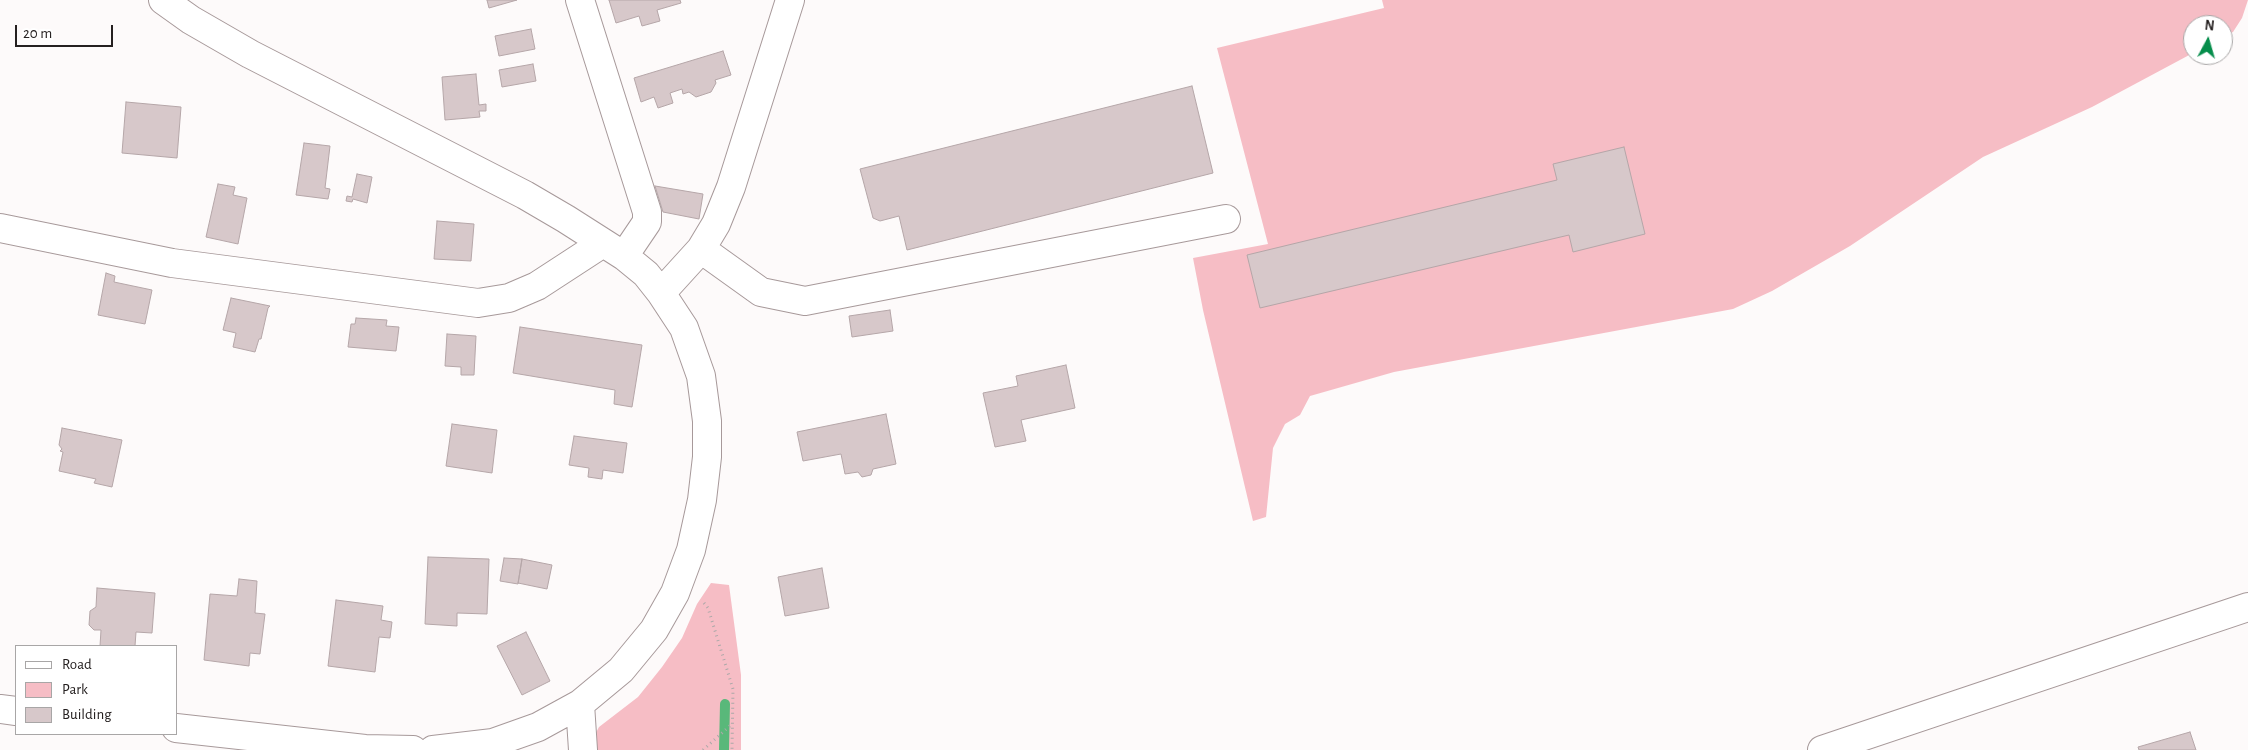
<!DOCTYPE html>
<html>
<head>
<meta charset="utf-8">
<style>
	body { margin:0 }
	#map { position:relative; width:2248px; height:750px; overflow:hidden; background:#fdfafa; font-family:"Alegreya Sans",sans-serif }
	canvas { display:block }
	.legend { position:absolute; left:15px; top:645px; width:162px; height:90px; box-sizing:border-box; background:#fff; border:1px solid #a8a6a6; margin:0; padding:6px 9px; list-style:none; font-size:15px; color:#252020 }
	.legend li { display:flex; align-items:center; gap:10px; height:25px }
	.legend b { width:25px; border:1px solid #a8a6a6 }
	.north { position:absolute; left:2183px; top:15px; width:50px; height:50px; box-sizing:border-box; background:#fff; border:1px solid #a8a6a6; border-radius:50%; rotate:6deg; font-size:14px; font-weight:700; line-height:20px; text-align:center; color:#252020 }
	.north::after { content:''; display:block; margin:auto; width:18px; height:22px; background:#058d4b; clip-path:polygon(50% 0,100% 100%,50% 72%,0 100%) }
	.scale { position:absolute; left:15px; top:25px; width:98px; height:22px; box-sizing:border-box; border:2px solid #252020; border-top:0; padding-left:6px; font-size:15px; line-height:18px; white-space:nowrap; color:#252020; -webkit-text-stroke:4px #fff; paint-order:stroke }
</style>
</head>
<body>
<div id="map">
<canvas width="2248" height="750"></canvas>
<ul class="legend">
<li><b style="height:6px;background:#fff"></b>Road</li>
<li><b style="height:14px;background:#f6bdc5"></b>Park</li>
<li><b style="height:14px;background:#d7c8ca"></b>Building</li>
</ul>
<div class="north">N</div>
<div class="scale">20 m</div>
</div>
<script>
const c = document.querySelector('canvas').getContext('2d');
c.lineJoin = 'round';
function fill(path, color) { c.fillStyle = color; c.fill(path, 'evenodd'); }
const poly = rows => new Path2D(rows.map(r => 'M' + r).join(''));
function trace(path, color, width, dash) { c.strokeStyle = color; c.lineWidth = width; c.lineCap = dash ? 'butt' : 'round'; c.setLineDash(dash || []); c.stroke(path); }
fill(poly([
	[1382,0,2248,0,2242,18,2233,32,2223,37,2223,25,2193,25,2193,53,2092,107,1983,157,1850,246,1772,291,1733,309,1394,372,1310,396,1300,415,1285,424,1273,448,1266,517,1253,521,1203,310,1193,258,1268,244,1217,48,1384,8],
	[711,583,729,585,741,675,741,750,590,750,591,742,599,727,638,697,662,667,682,638,697,604]
]), '#f6bdc5');
trace(poly([
	[724,750,725,704]
]), '#59b87a', 10);
const building = poly([
	[487,0,517,0,489,8,487,0],
	[609,0,680,0,681,3,657,10,660,21,642,26,639,16,616,23,609,0],
	[531,29,535,49,499,56,495,36,531,29],
	[723,51,731,75,715,80,716,83,711,92,696,97,689,92,683,94,682,89,670,93,673,103,658,108,654,97,641,102,634,78,723,51],
	[533,64,536,81,502,87,499,70,533,64],
	[476,74,479,105,486,104,486,111,479,111,480,117,445,120,442,77,476,74],
	[1192,86,1213,173,907,250,899,216,880,221,873,218,872,214,860,169,1192,86],
	[126,102,181,107,177,158,122,153,126,102],
	[304,143,330,146,325,188,330,189,328,199,296,195,304,143],
	[1624,147,1645,234,1573,252,1569,235,1260,308,1247,255,1557,180,1553,164,1624,147],
	[357,174,372,177,367,203,353,199,352,202,346,201,347,196,352,197,357,174],
	[218,184,235,187,233,195,247,198,238,244,206,237,218,184],
	[655,186,703,194,699,219,663,212,655,186],
	[437,221,474,224,471,261,434,259,437,221],
	[106,273,115,276,114,282,152,290,145,324,98,315,106,273],
	[231,298,270,306,268,308,261,339,259,339,255,352,233,347,236,333,223,330,231,298],
	[890,310,893,331,852,337,849,316,890,310],
	[356,318,387,320,386,326,399,327,396,351,348,347,351,324,355,324,356,318],
	[520,327,642,345,632,407,614,404,615,390,513,373,520,327],
	[447,334,476,336,474,375,461,375,461,367,445,366,447,334],
	[1066,365,1075,408,1021,420,1026,441,995,447,983,393,1018,386,1016,376,1066,365],
	[886,414,896,464,873,469,871,475,862,477,858,472,845,474,841,454,803,461,797,432,886,414],
	[452,424,497,430,492,473,446,466,452,424],
	[62,428,122,440,112,487,94,483,96,479,59,471,63,452,60,451,62,449,59,445,62,428],
	[574,436,627,443,623,473,603,470,602,479,588,477,589,468,569,465,574,436],
	[428,557,489,559,487,614,457,613,457,626,425,624,428,557],
	[504,558,522,559,518,584,500,581,504,558],
	[522,559,552,565,547,589,518,583,522,559],
	[822,568,829,608,785,616,778,577,822,568],
	[239,579,257,581,255,613,265,614,260,654,250,653,249,666,204,660,210,594,237,596,239,579],
	[97,588,155,593,152,633,136,632,135,646,100,646,101,630,94,630,89,625,90,611,96,607,97,588],
	[336,600,383,606,381,620,392,622,390,638,379,637,375,672,328,666,336,600],
	[526,632,550,681,522,695,497,646,526,632],
	[2190,732,2196,750,2139,750,2138,747,2190,732]
]);
fill(building, '#d7c8ca');
trace(building, '#b5a6a8', 1);
const minor = poly([
	[163,0,191,20,250,54,525,195,566,219,624,256,646,274,661,293,684,328,701,376,707,421,707,457,702,500,691,550,675,593,654,630,621,670,580,704,538,727,493,743,433,750],
	[580,0,647,212,647,222,624,256],
	[0,228,172,263,478,303,509,298,537,286,603,243],
	[701,249,761,292,805,301,1226,219],
	[661,293,701,249,716,224,731,187,790,0],
	[580,704,583,750],
	[0,709,16,711],
	[176,728,365,749,413,750],
	[1822,750,2248,607]
]);
trace(minor, '#a7999a', 30);
trace(poly([
	[704,603,708,608,733,689,732,750],
	[703,750,732,724]
]), '#aba8a8', 3, [1, 4]);
trace(minor, '#fff', 28);
</script>
</body>
</html>
